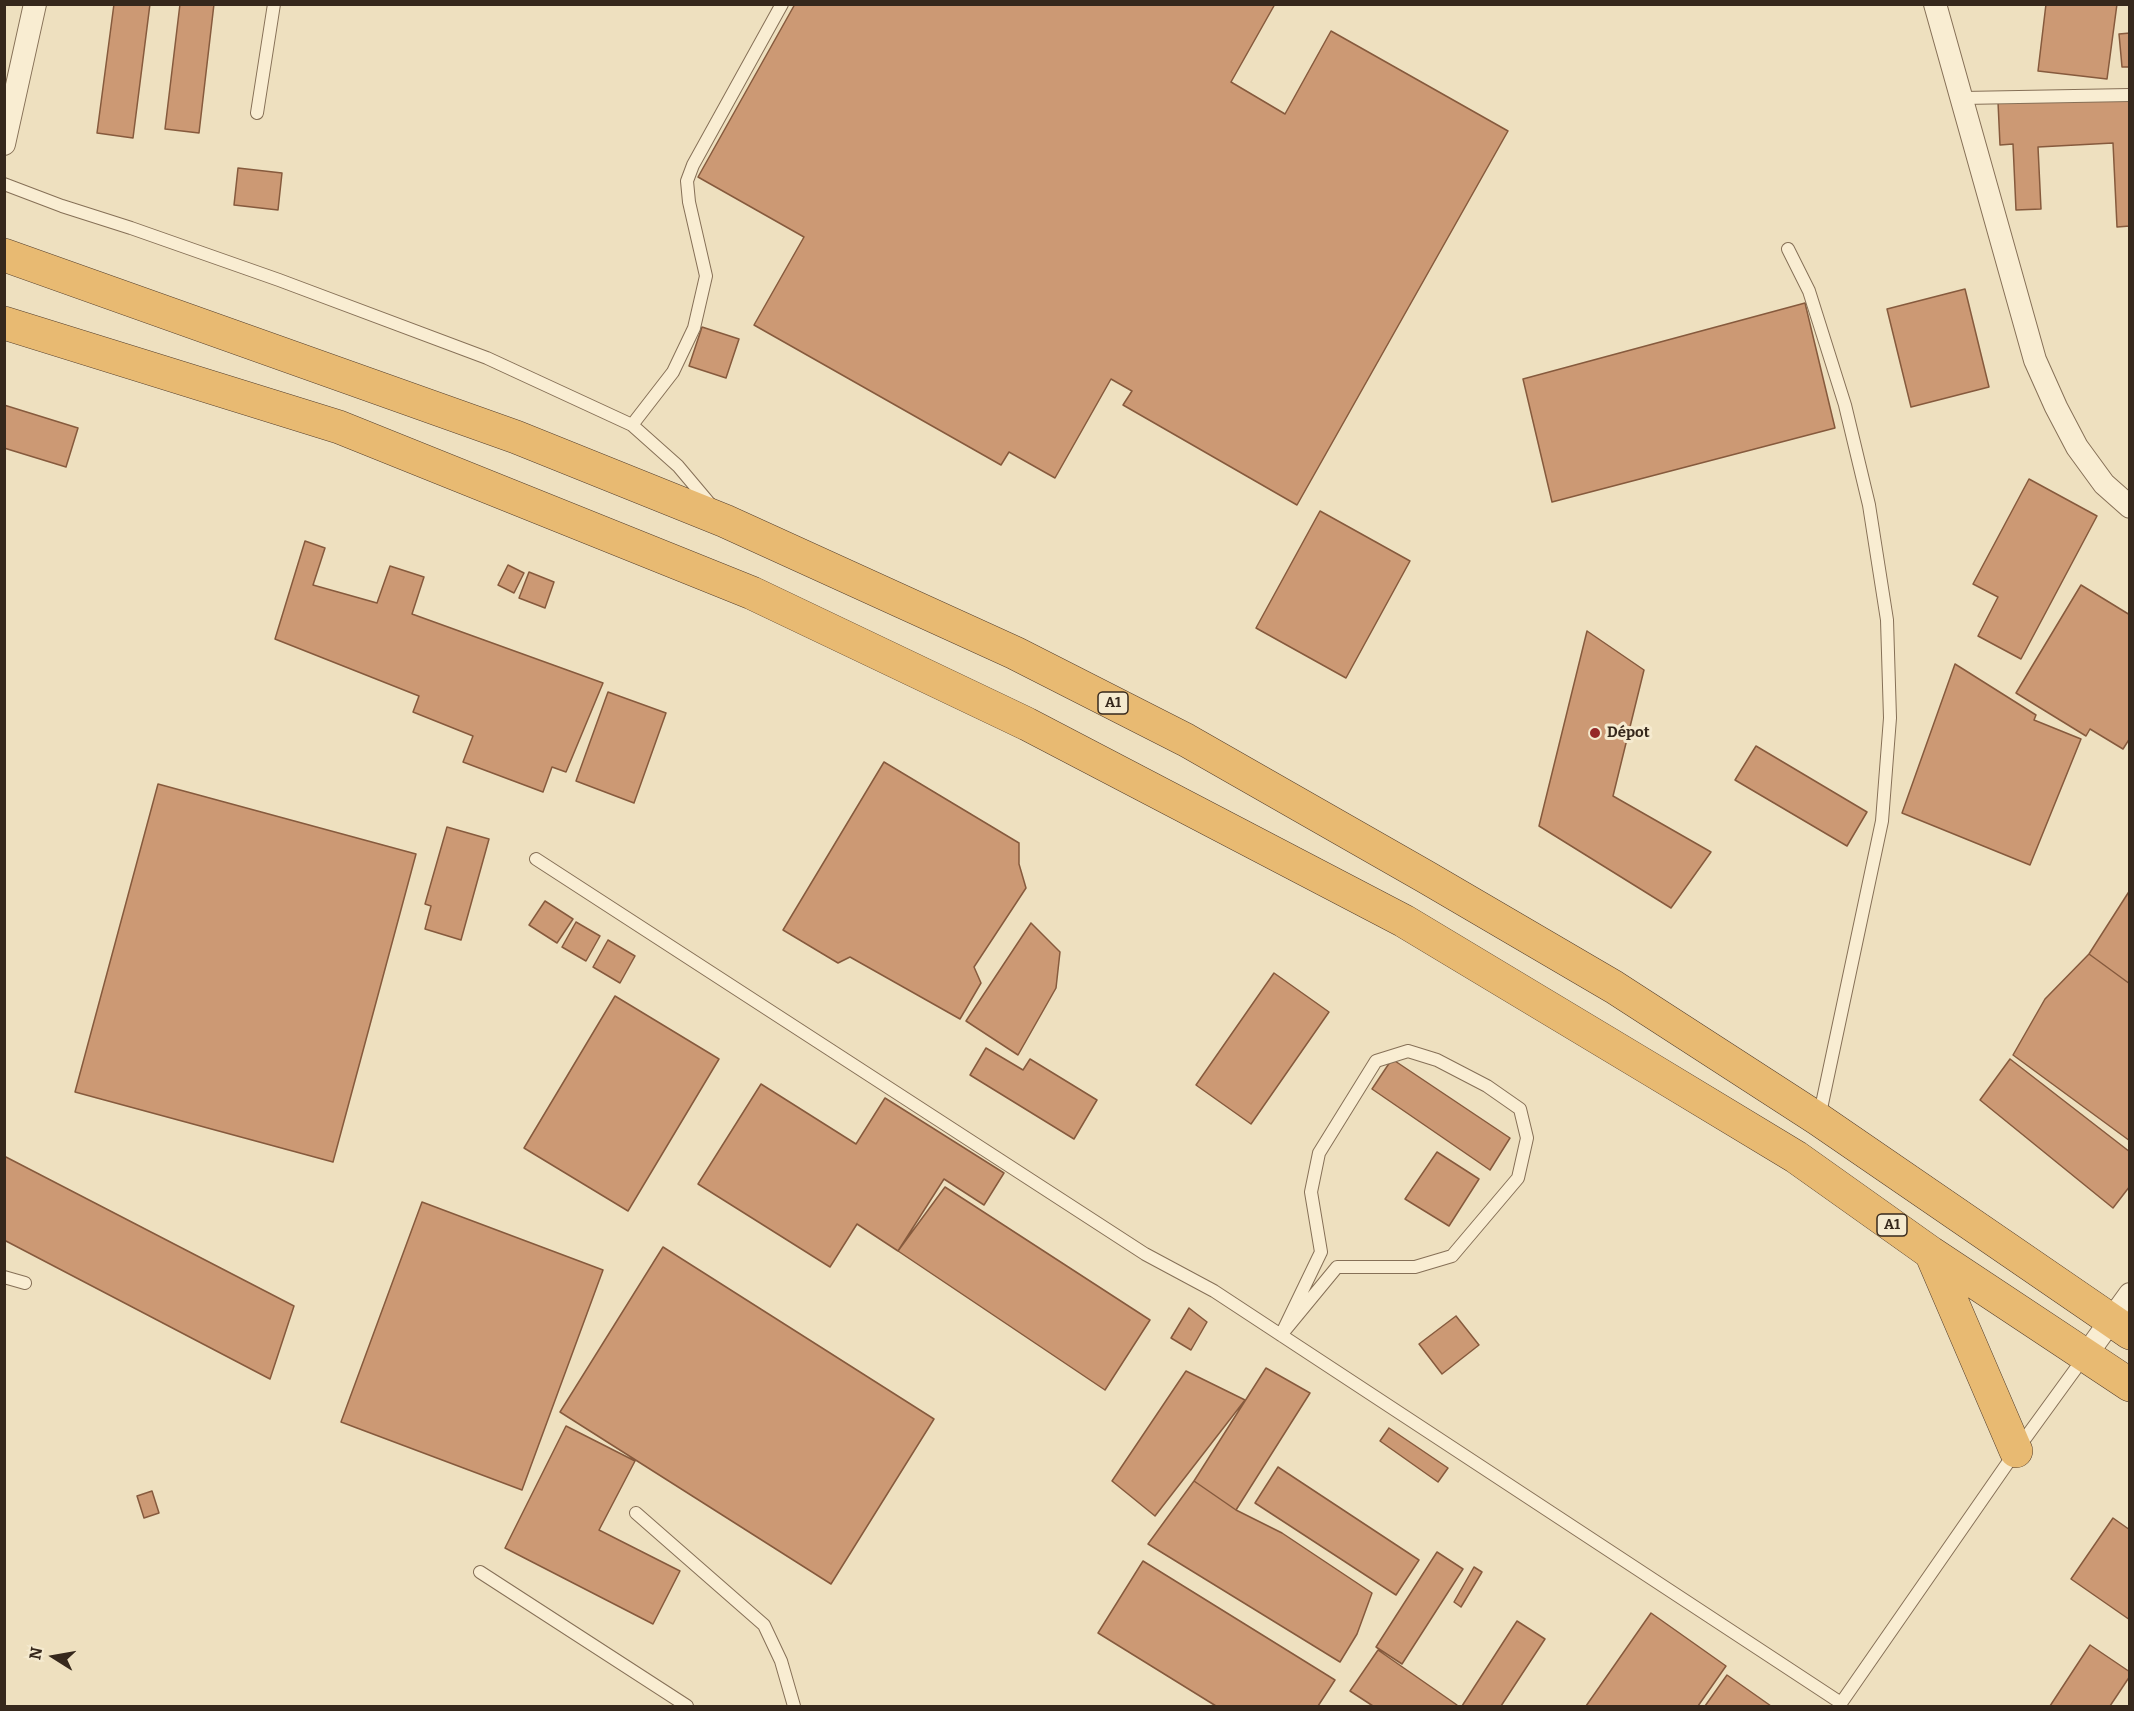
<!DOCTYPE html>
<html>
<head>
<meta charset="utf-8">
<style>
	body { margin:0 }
	#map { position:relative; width:2134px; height:1711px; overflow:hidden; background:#eee0bf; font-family:Bitter,serif }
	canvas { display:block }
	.frame { position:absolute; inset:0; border:6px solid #36281c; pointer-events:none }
	.north { position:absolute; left:24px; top:1627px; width:60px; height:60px; -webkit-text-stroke:4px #f5eacf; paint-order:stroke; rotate:281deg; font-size:16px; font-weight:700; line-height:24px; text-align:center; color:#36281c }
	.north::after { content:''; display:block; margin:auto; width:21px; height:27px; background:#36281c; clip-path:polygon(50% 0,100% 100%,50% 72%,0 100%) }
</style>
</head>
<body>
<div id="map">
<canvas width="2134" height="1711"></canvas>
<div class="frame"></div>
<div class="north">N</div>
</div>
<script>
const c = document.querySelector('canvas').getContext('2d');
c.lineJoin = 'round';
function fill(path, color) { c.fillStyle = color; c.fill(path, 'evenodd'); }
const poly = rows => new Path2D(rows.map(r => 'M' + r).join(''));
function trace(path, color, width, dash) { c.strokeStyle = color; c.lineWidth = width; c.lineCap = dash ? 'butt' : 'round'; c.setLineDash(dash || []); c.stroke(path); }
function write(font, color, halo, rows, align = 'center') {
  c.font = font + ' Bitter,serif'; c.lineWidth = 6; c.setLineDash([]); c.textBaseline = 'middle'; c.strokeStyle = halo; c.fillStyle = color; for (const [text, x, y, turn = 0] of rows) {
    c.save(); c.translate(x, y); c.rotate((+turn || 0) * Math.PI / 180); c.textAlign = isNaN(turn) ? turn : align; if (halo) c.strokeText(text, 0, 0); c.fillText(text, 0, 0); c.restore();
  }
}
const building = poly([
	[114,4,150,4,133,138,97,133,114,4],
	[180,4,214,4,199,133,165,129,180,4],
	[795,4,1275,4,1231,82,1285,114,1331,31,1508,131,1297,505,1123,405,1132,391,1111,379,1055,478,1009,452,1001,465,754,325,804,237,698,177,795,4],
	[2046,4,2117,4,2107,79,2038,71,2046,4],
	[2130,33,2130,67,2122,67,2119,34,2130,33],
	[2130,96,2130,226,2117,227,2113,143,2038,147,2041,209,2016,210,2013,144,2000,145,1998,102,2130,96],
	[238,168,282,173,278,210,234,205,238,168],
	[1965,289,1989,387,1911,407,1887,309,1965,289],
	[1805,303,1835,428,1552,502,1523,379,1805,303],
	[702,327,739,339,726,378,689,366,702,327],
	[4,405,78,428,66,467,4,448,4,405],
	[2029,479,2097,516,2021,659,1978,636,1998,597,1973,584,2029,479],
	[1320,511,1410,561,1346,678,1256,628,1320,511],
	[305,541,325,548,313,585,377,603,390,566,424,577,412,614,603,683,566,772,552,767,543,792,463,762,473,736,413,712,419,696,275,639,305,541],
	[508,565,524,573,514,593,498,585,508,565],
	[529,572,554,582,545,608,519,598,529,572],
	[2081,585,2130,615,2130,738,2123,749,2090,729,2086,736,2016,693,2081,585],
	[1587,631,1644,670,1613,796,1711,852,1671,908,1539,826,1587,631],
	[1955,664,2036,715,2034,720,2081,739,2030,865,1902,813,1955,664],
	[608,692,666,713,634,803,576,781,608,692],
	[1756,746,1867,812,1847,846,1735,780,1756,746],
	[884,762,1019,843,1019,864,1026,888,974,967,981,983,960,1019,850,957,838,963,783,930,884,762],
	[158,784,416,854,333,1162,75,1092,158,784],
	[447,827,489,839,461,940,425,929,431,906,425,904,447,827],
	[2130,890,2130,984,2089,954,2130,890],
	[545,901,573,919,557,943,529,925,545,901],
	[576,922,600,936,586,961,562,947,576,922],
	[1031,923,1060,952,1056,988,1018,1055,966,1021,1031,923],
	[608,940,635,956,620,983,593,967,608,940],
	[2089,954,2130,984,2130,1141,2013,1055,2045,999,2089,954],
	[1274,973,1329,1012,1251,1124,1196,1085,1274,973],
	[615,996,719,1059,628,1211,524,1148,615,996],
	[986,1048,1023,1070,1030,1059,1097,1100,1074,1139,970,1075,986,1048],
	[1392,1059,1510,1138,1490,1170,1372,1089,1392,1059],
	[2010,1059,2130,1152,2130,1186,2113,1208,1980,1100,2010,1059],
	[761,1084,856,1144,885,1098,1004,1173,984,1205,944,1179,898,1251,857,1224,830,1267,698,1184,761,1084],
	[1437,1152,1479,1179,1449,1226,1405,1199,1437,1152],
	[4,1156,294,1306,270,1379,4,1240,4,1156],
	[945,1187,1150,1320,1105,1390,898,1251,945,1187],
	[422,1202,603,1270,522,1490,341,1422,422,1202],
	[663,1247,934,1419,831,1584,560,1412,663,1247],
	[1189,1308,1207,1322,1191,1350,1171,1338,1189,1308],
	[1456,1316,1479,1345,1442,1374,1419,1344,1456,1316],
	[1266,1368,1310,1393,1236,1510,1194,1481,1266,1368],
	[1186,1371,1245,1400,1155,1516,1112,1481,1186,1371],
	[566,1426,635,1461,599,1530,680,1571,653,1624,505,1548,566,1426],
	[1389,1428,1448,1468,1438,1482,1380,1441,1389,1428],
	[1278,1467,1419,1560,1396,1595,1255,1503,1278,1467],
	[1194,1481,1236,1510,1282,1533,1372,1593,1357,1634,1340,1662,1148,1544,1194,1481],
	[152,1491,159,1513,144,1518,137,1496,152,1491],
	[2113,1518,2130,1530,2130,1620,2071,1579,2113,1518],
	[1437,1552,1463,1569,1402,1664,1376,1647,1437,1552],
	[1143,1561,1335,1680,1318,1706,1216,1706,1098,1633,1143,1561],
	[1474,1567,1482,1572,1461,1607,1454,1602,1474,1567],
	[1651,1613,1726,1666,1698,1706,1586,1706,1651,1613],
	[1517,1621,1545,1639,1501,1706,1462,1706,1517,1621],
	[2090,1645,2130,1672,2130,1676,2110,1706,2050,1706,2090,1645],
	[1378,1650,1457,1705,1456,1706,1373,1706,1350,1691,1378,1650],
	[1727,1675,1771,1706,1705,1706,1727,1675]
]);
fill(building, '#cc9974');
trace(building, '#865a3d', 1.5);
const service = poly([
	[1963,98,2130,95],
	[257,113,274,4],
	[4,184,62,206,131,228,279,280,487,358,632,425,678,466,710,504],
	[1788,249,1809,291,1845,405,1869,505,1887,620,1890,718,1882,821,1819,1118],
	[632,425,673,372,694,328,706,276,689,202,687,181,693,165,782,4],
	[536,859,1145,1254,1214,1291,1841,1703],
	[1408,1051,1437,1060,1487,1086,1520,1109,1527,1138,1518,1178,1452,1256,1415,1267,1337,1267,1281,1335,1321,1252,1311,1192,1319,1153,1376,1061,1408,1051],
	[4,1277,25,1283],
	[636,1513,764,1625,781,1661,794,1706],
	[480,1572,687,1706],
	[1839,1706,2016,1451,2085,1356]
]);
const minor = poly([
	[1935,4,2035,360,2056,407,2077,447,2104,484,2130,507],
	[4,144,35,4],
	[2086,1355,2130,1294]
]);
const trunk = poly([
	[4,255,516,437,725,521,1015,653,1186,740,1426,877,1614,987,1818,1119,2130,1333],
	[4,323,339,427,752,593,1027,724,1404,921,1652,1070,1796,1157,1931,1253,2130,1385],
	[1931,1253,2016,1451]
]);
trace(service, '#867057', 14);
trace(minor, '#867057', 24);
trace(trunk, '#543e2c', 34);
trace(service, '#f9edd2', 12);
trace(minor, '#f9edd2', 22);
trace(trunk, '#e8ba72', 33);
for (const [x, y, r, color] of [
	[1595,733,6,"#952728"]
]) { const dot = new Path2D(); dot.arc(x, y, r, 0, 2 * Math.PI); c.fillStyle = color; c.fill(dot); trace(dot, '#f5eacf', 2); }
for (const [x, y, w] of [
	[1113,703,30],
	[1892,1225,30]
]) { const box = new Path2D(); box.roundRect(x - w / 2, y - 11, w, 22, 4.5); c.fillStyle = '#f5eacf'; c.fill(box); trace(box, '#36281c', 1.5); }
write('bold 14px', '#36281c', null, [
	["A1",1113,703],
	["A1",1892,1225]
]);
write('bold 15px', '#36281c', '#f5eacf', [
	["Dépot",1607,733]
], 'left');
</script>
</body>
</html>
